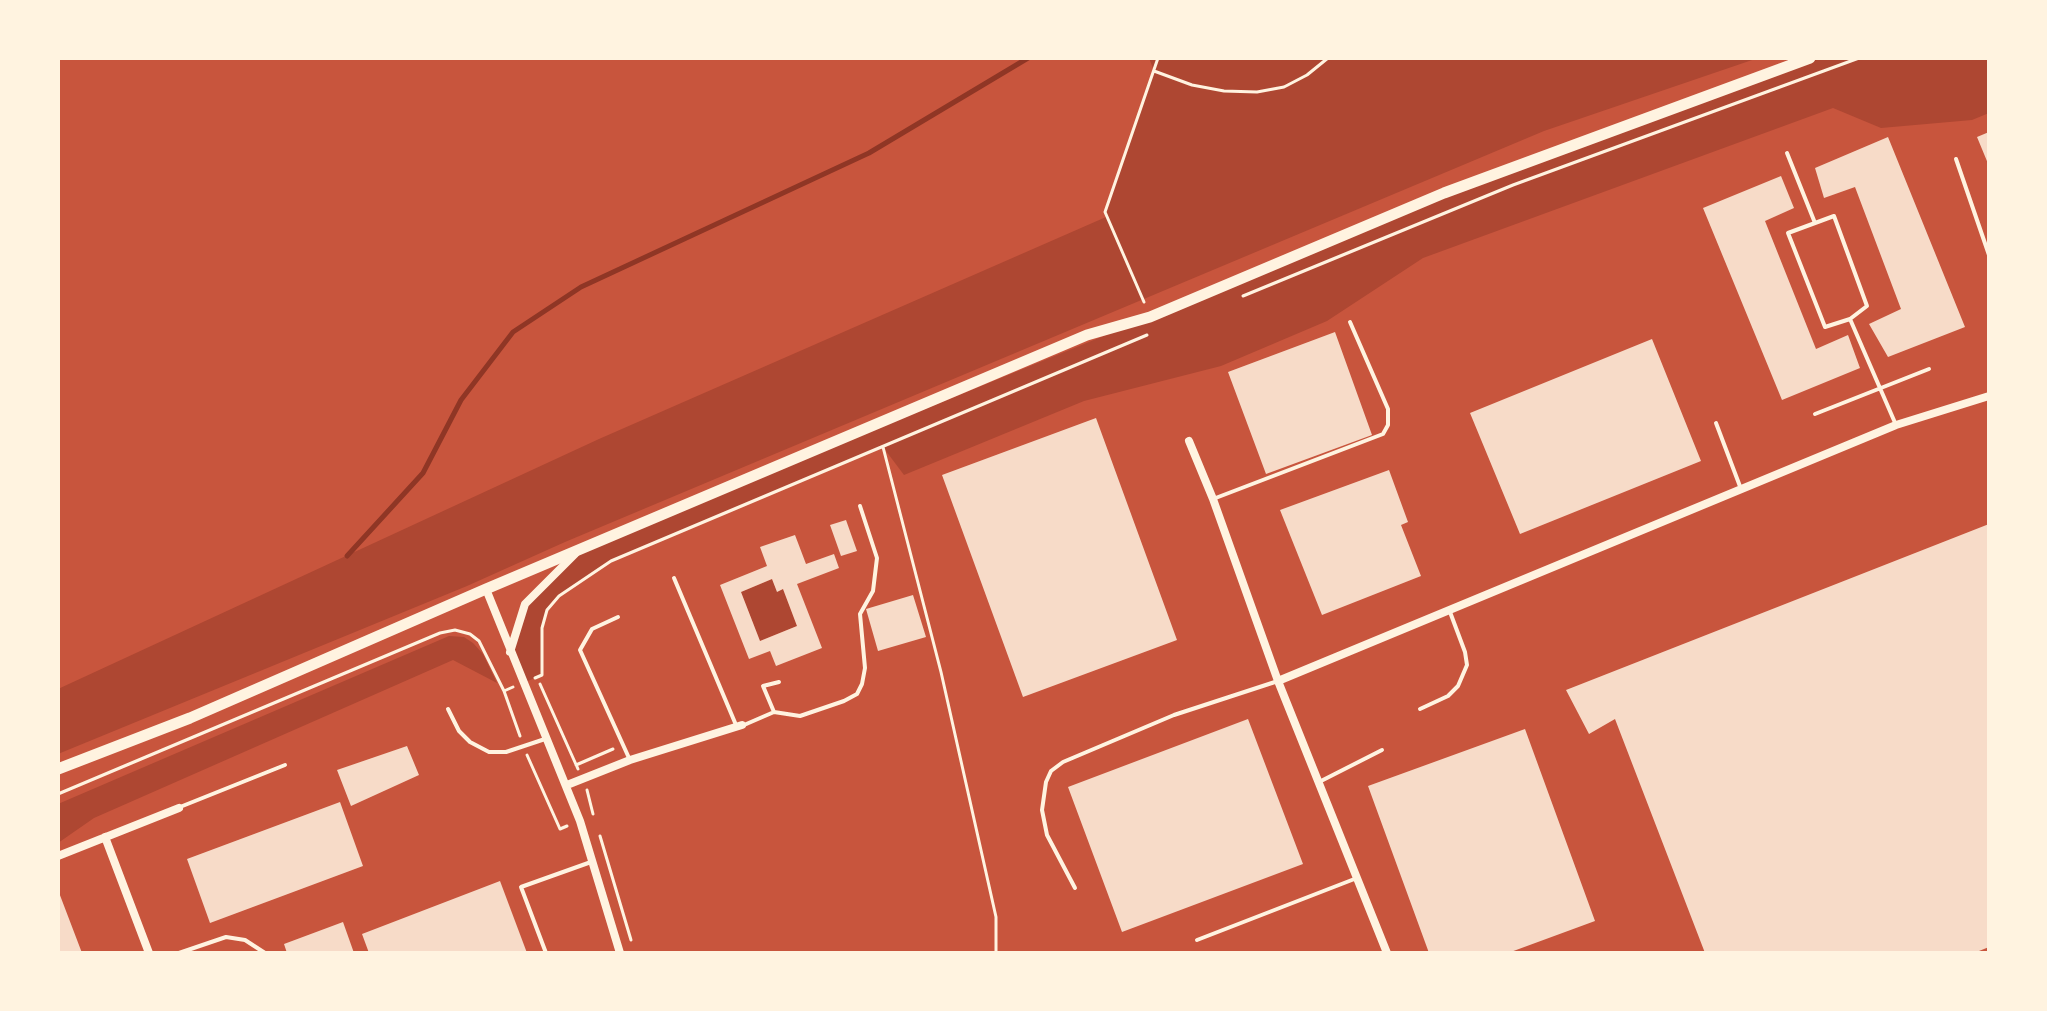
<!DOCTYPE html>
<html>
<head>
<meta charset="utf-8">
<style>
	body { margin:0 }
	#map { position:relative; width:2047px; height:1011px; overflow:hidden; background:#c8553d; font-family:"DejaVu Sans",sans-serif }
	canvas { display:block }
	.frame { position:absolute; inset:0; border:60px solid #fff3e0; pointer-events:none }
</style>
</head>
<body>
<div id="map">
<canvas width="2047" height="1011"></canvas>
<div class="frame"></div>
</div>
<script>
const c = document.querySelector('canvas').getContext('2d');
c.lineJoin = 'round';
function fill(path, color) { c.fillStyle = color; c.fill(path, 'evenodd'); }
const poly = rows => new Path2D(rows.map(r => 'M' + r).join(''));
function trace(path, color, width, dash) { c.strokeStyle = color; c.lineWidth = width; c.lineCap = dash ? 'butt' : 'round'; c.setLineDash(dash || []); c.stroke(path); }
fill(poly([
	[1149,58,1758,58,1544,131,565,542,467,586,58,754,58,689,599,439,1106,217,1105,212,1154,71],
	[1810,58,1989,58,1989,113,1972,120,1881,128,1833,108,1423,258,1327,321,1221,366,1084,401,904,475,883,447,611,561,559,596,547,610,542,628,542,675,523,683,510,652,525,604,578,551,1150,317,1444,193],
	[772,579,777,591,783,589,797,626,760,641,741,592],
	[449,636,464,637,473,643,483,654,497,683,453,660,94,818,58,843,58,804]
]), '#ae4732');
trace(poly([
	[347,556,423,473,461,400,513,332,581,287,869,153,1028,58]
]), '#8f3625', 5);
fill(poly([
	[1989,132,1989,166,1977,137],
	[1888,137,1965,327,1888,357,1869,324,1901,309,1855,187,1824,198,1815,168],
	[1781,176,1794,208,1765,221,1816,349,1848,335,1860,368,1782,400,1703,208],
	[1335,332,1372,435,1266,474,1228,372],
	[1652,339,1701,461,1520,534,1470,413],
	[1096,418,1177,640,1023,697,942,475],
	[1389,470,1408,522,1401,525,1421,576,1322,615,1280,510],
	[846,520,857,551,841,556,830,525],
	[1989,524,1989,947,1974,953,1705,953,1615,719,1589,734,1566,690],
	[795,535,806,564,834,554,839,568,797,584,822,648,776,666,770,651,749,659,720,585,767,566,760,547],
	[772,579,777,592,783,589,797,626,760,641,741,592],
	[913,595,926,637,878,651,866,609],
	[1248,719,1303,864,1122,932,1068,787],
	[1525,729,1595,921,1508,953,1429,953,1368,786],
	[407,746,419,775,351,806,337,770],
	[340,802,363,866,210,923,187,859],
	[500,881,527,953,369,953,362,934],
	[58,890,82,953,58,953],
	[343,922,354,953,287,953,284,944]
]), '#f7dbc8');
trace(poly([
	[1154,71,1192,85,1224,91,1257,92,1284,87,1307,75,1328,58],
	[1243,296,1513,185,1859,58],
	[1144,302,1105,212,1158,58],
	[883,447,941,672,996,917,996,953],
	[535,678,542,675,542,628,547,610,559,596,611,561,1147,335],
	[540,684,578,769],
	[504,691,520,736],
	[527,755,560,829,567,826],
	[576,765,613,749],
	[587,790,593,814],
	[58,794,440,633,455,630,470,634,479,641,504,691,513,687],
	[600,836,631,940]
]), '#fff3e0', 3);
trace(poly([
	[1787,153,1815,223],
	[1956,159,1989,255],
	[1850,319,1867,306,1834,216,1788,233,1825,327,1850,319,1896,425],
	[1815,414,1929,369],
	[1716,423,1741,489],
	[1213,499,1383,434,1388,425,1388,409,1350,322],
	[674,578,736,725],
	[618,617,592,629,580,650,629,758],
	[448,709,459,731,470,742,489,752,506,752,545,739],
	[1420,709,1448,696,1458,686,1467,665,1465,652,1450,612],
	[774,712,800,716,844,701,857,694,862,684,865,668,860,614,873,591,877,558,860,506],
	[744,725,774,712,763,686,779,682],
	[1321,781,1382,750],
	[180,807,285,765],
	[1075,888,1047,835,1042,810,1046,782,1051,771,1063,762,1174,715,1278,681],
	[1197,940,1357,878],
	[179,953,226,937,245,940,265,953],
	[546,953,521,887,591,862]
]), '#fff3e0', 4);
trace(poly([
	[1189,441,1213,499,1278,681,1387,953],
	[486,589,580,821,620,953],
	[510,652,525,604,575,554],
	[1278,681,1896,425,1989,396],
	[567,785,630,760,742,725],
	[105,837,149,953],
	[58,856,179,808]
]), '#fff3e0', 8);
trace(poly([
	[58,769,190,718,486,589,1087,335,1150,317,1444,193,1810,58]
]), '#fff3e0', 11);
</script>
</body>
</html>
